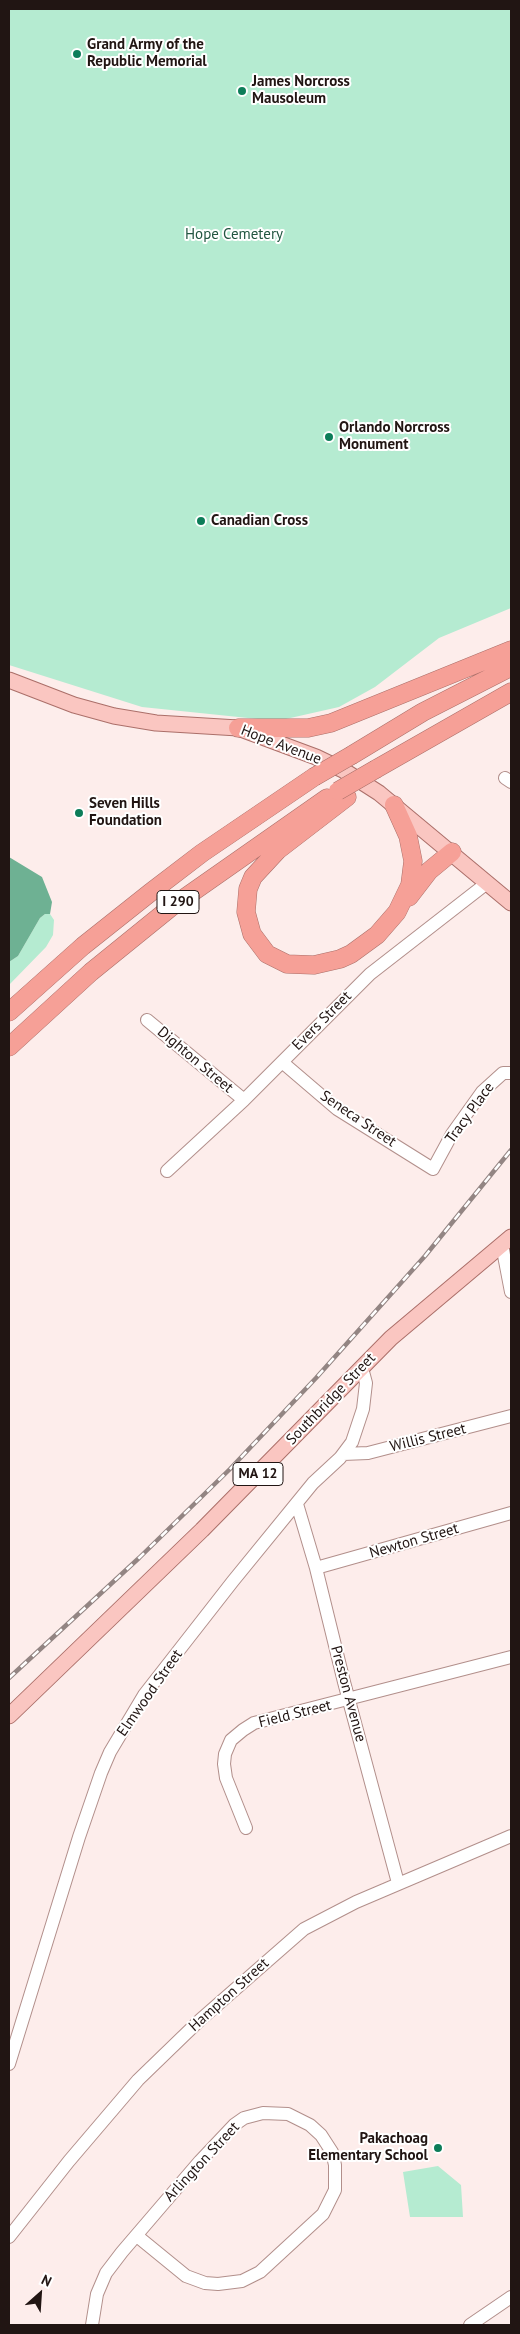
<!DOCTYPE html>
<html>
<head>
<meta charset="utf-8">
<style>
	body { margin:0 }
	#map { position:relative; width:520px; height:2334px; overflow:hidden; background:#fdedeb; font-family:"PT Sans",sans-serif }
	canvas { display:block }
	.frame { position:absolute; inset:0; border:10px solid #211513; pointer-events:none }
	.north { position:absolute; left:15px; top:2269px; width:50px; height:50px; -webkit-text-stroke:4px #fff; paint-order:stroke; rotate:26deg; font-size:14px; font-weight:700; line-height:20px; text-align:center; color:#211513 }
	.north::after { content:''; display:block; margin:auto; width:18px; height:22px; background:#211513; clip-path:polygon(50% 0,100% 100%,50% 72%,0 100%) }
</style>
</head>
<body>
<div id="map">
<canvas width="520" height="2334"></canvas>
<div class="frame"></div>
<div class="north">N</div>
</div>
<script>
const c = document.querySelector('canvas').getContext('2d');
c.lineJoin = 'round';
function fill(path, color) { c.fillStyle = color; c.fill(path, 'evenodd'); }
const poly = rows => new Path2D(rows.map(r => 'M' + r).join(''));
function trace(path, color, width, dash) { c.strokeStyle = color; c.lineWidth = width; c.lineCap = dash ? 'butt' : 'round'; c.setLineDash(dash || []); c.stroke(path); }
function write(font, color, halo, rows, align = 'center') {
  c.font = font + ' "PT Sans",sans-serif'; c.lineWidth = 4; c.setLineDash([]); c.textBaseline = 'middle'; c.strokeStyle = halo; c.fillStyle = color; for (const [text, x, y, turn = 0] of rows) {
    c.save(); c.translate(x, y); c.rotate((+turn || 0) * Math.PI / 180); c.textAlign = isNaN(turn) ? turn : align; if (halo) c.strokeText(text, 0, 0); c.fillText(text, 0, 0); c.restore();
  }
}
fill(poly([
	[9,9,511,9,511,608,439,638,375,687,339,707,277,721,142,707,9,665],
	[45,914,50,914,54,920,53,935,46,947,9,985,9,962,18,956,40,918],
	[438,2166,461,2185,463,2217,410,2217,403,2172]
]), '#b5ebd1');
fill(poly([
	[9,857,42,877,52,902,50,914,45,914,40,918,18,956,9,962]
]), '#6eb193');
const minor = poly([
	[505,778,511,782],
	[147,1020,244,1100],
	[282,1062,337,1109,433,1169,452,1134,482,1092,503,1073,511,1073],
	[167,1171,244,1100,370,974,487,883],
	[502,1245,511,1292],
	[343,1454,368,1453,511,1416],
	[297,1504,316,1568,344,1682,398,1883],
	[316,1568,511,1513],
	[246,1828,226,1778,224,1764,225,1754,231,1740,243,1730,254,1723,511,1657],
	[9,2064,79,1837,101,1773,110,1752,144,1695,233,1581,313,1483,340,1458,352,1442,363,1409,366,1383,362,1368],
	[9,2237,69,2161,138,2080,200,2020,304,1929,356,1902,511,1836],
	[92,2325,97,2294,106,2273,122,2252,200,2161,234,2125,244,2118,263,2113,288,2114,310,2125,321,2135,332,2152,335,2165,335,2190,323,2214,260,2272,242,2281,218,2284,205,2283,186,2276,137,2236],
	[470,2325,511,2297]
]);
const major = poly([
	[9,680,74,705,114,716,156,723,238,728,316,757,343,770,379,793,511,903],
	[9,1716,202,1530,391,1338,511,1237]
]);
const highway = poly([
	[238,728,308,728,331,723,511,650],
	[352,755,423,712,511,667],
	[376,769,511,692],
	[347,797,278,850,253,877,248,889,246,912,252,934,267,954,287,964,314,965,340,959,351,954,377,935,397,912,410,885,413,861,408,836,394,805],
	[409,897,429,871,452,852],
	[9,1012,83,946,151,892,202,853,314,777],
	[9,1047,91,972,170,908,327,798]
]);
trace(minor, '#b28f8b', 14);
trace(major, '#ab6f69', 17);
trace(highway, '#ab6f69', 19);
trace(minor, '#fff', 12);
trace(major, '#fac6c1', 15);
trace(highway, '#f6a097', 18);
const rail = poly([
	[9,1678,139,1558,230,1469,316,1378,425,1256,511,1150]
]);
trace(rail, '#938583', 4.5);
trace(rail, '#fff', 2.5, [8]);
const highwayBridge = poly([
	[314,777,352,755],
	[338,791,376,769]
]);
trace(highwayBridge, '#ab6f69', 19, []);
trace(highwayBridge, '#f6a097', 18);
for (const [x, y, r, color] of [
	[77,54,5,"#0d7d59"],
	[242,91,5,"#0d7d59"],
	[329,437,5,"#0d7d59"],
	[201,521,5,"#0d7d59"],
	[79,813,5,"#0d7d59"],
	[438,2148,5,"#0d7d59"]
]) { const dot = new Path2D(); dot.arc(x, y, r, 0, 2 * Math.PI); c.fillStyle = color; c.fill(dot); trace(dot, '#fff', 2); }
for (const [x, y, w] of [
	[178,902,42],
	[258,1474,50]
]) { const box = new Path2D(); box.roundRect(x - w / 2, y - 11.5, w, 23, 4); c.fillStyle = '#fff'; c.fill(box); trace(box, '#211513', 1); }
write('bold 14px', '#211513', null, [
	["I 290",178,902],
	["MA 12",258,1474]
]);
write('bold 15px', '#211513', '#fff', [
	["Grand Army of the",87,45],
	["Republic Memorial",87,62],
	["James Norcross",252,82],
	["Mausoleum",252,99],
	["Orlando Norcross",339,428],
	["Monument",339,445],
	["Canadian Cross",211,521],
	["Seven Hills",89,804],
	["Foundation",89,821],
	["Pakachoag",428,2139,"right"],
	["Elementary School",428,2156,"right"]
], 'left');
write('15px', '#225641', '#fff', [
	["Hope Cemetery",234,235]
]);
write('15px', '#211513', '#fff', [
	["Hope Avenue",281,745,21],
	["Evers Street",322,1021,-45],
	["Dighton Street",195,1060,40],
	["Tracy Place",470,1113,-54],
	["Seneca Street",358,1119,34],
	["Southbridge Street",331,1399,-46],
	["Willis Street",428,1438,-14],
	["Newton Street",414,1541,-16],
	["Elmwood Street",150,1693,-55],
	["Preston Avenue",348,1694,75],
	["Field Street",295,1714,-14],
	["Hampton Street",229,1995,-42],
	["Arlington Street",202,2162,-47]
]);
</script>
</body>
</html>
